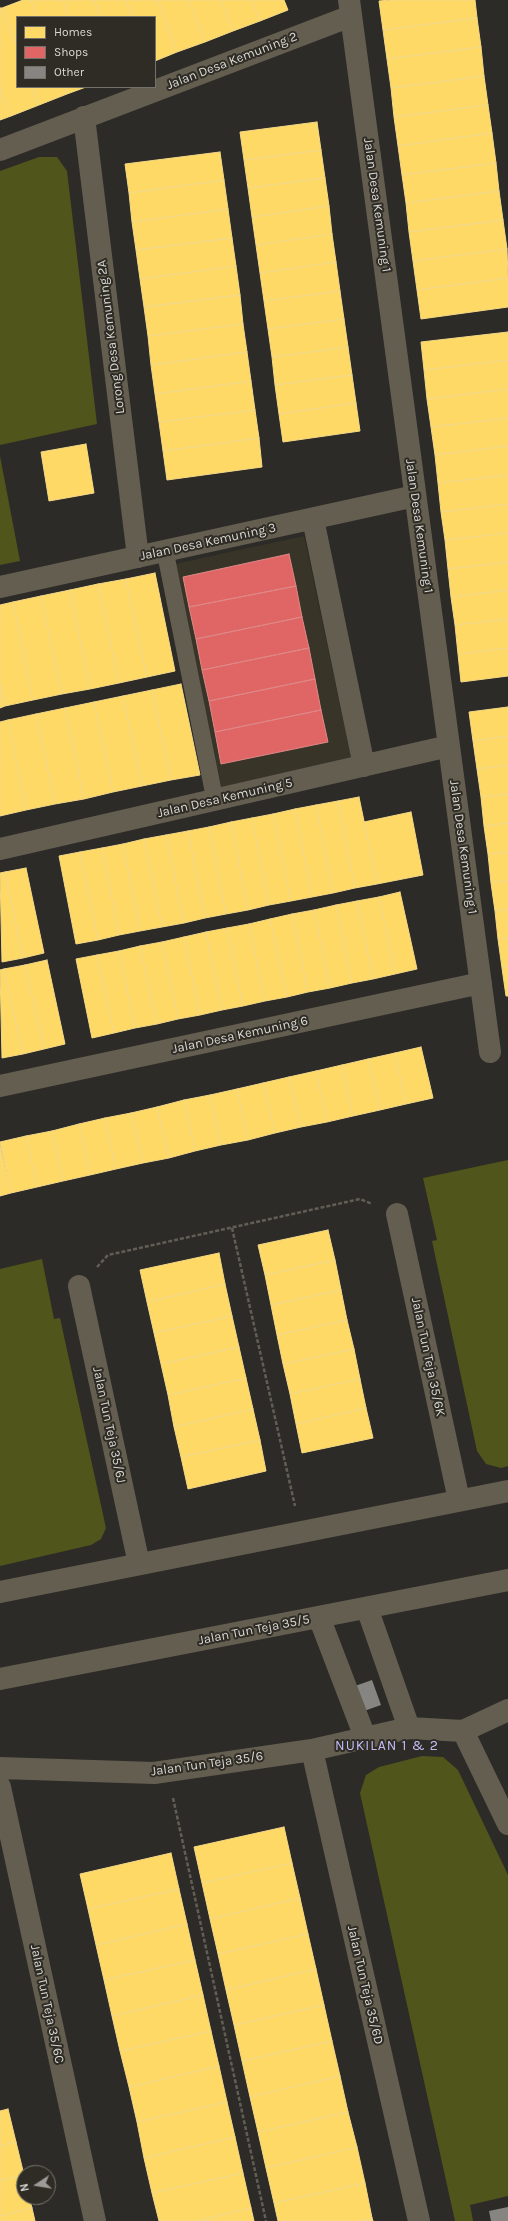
<!DOCTYPE html>
<html>
<head>
<meta charset="utf-8">
<style>
	body { margin:0 }
	#map { position:relative; width:508px; height:2221px; overflow:hidden; background:#2d2b27; font-family:Karla,sans-serif }
	canvas { display:block }
	.legend { position:absolute; left:16px; top:16px; width:140px; height:72px; box-sizing:border-box; background:#2f2c25; border:1px solid #73716b; margin:0; padding:5px 7px; list-style:none; font-size:12px; color:#dad8d3 }
	.legend li { display:flex; align-items:center; gap:8px; height:20px }
	.legend b { width:20px; border:1px solid #73716b }
	.north { position:absolute; left:16px; top:2165px; width:40px; height:40px; box-sizing:border-box; background:#2f2c25; border:1px solid #73716b; border-radius:50%; rotate:258deg; font-size:11px; font-weight:700; line-height:16px; text-align:center; color:#dad8d3 }
	.north::after { content:''; display:block; margin:auto; width:14px; height:18px; background:#9d9b97; clip-path:polygon(50% 0,100% 100%,50% 72%,0 100%) }
</style>
</head>
<body>
<div id="map">
<canvas width="508" height="2221"></canvas>
<ul class="legend">
<li><b style="height:11px;background:#ffd966"></b>Homes</li>
<li><b style="height:11px;background:#e06666"></b>Shops</li>
<li><b style="height:11px;background:#868581"></b>Other</li>
</ul>
<div class="north">N</div>
</div>
<script>
const c = document.querySelector('canvas').getContext('2d');
c.lineJoin = 'round';
function fill(path, color) { c.fillStyle = color; c.fill(path, 'evenodd'); }
const poly = rows => new Path2D(rows.map(r => 'M' + r).join(''));
function trace(path, color, width, dash) { c.strokeStyle = color; c.lineWidth = width; c.lineCap = dash ? 'butt' : 'round'; c.setLineDash(dash || []); c.stroke(path); }
function write(font, color, halo, rows, align = 'center') {
  c.font = font + ' Karla,sans-serif'; c.lineWidth = 4; c.setLineDash([]); c.textBaseline = 'middle'; c.strokeStyle = halo; c.fillStyle = color; for (const [text, x, y, turn = 0] of rows) {
    c.save(); c.translate(x, y); c.rotate((+turn || 0) * Math.PI / 180); c.textAlign = isNaN(turn) ? turn : align; if (halo) c.strokeText(text, 0, 0); c.fillText(text, 0, 0); c.restore();
  }
}
fill(poly([
	[304,536,351,757,222,788,175,564]
]), '#383427');
fill(poly([
	[39,157,57,157,67,171,97,424,0,445,0,171],
	[0,456,20,561,0,565],
	[508,1160,508,1466,501,1468,486,1464,477,1451,432,1241,437,1240,423,1178],
	[42,1259,54,1319,60,1318,106,1528,101,1539,91,1545,0,1566,0,1269],
	[422,1756,443,1757,458,1770,508,1875,508,2196,470,2205,473,2221,455,2221,360,1793,366,1775,379,1767]
]), '#50551b');
const homes = poly([
	[23,0,31,0,37,17,17,17,17,47,2,8,23,0],
	[31,0,63,0,69,17,37,17,31,0],
	[63,0,94,0,101,17,69,17,63,0],
	[94,0,126,0,132,17,101,17,94,0],
	[126,0,158,0,177,52,155,61,155,17,132,17,126,0],
	[158,0,189,0,205,42,177,52,158,0],
	[189,0,221,0,233,31,205,42,189,0],
	[221,0,252,0,260,21,233,31,221,0],
	[252,0,284,0,288,10,260,21,252,0],
	[390,0,475,0,477,18,383,30,379,1,390,0],
	[0,8,2,8,17,47,17,87,32,87,39,105,11,116,0,86,0,8],
	[477,18,481,47,387,59,383,30,477,18],
	[481,47,484,76,391,88,387,59,481,47],
	[484,76,488,105,394,117,391,88,484,76],
	[0,86,11,116,0,120,0,86],
	[32,87,64,87,67,94,39,105,32,87],
	[64,87,86,87,67,94,64,87],
	[488,105,492,133,398,146,394,117,488,105],
	[317,122,321,150,244,160,240,132,317,122],
	[492,133,496,163,402,175,398,146,492,133],
	[321,150,325,178,248,188,244,160,321,150],
	[220,152,224,180,129,193,125,164,220,152],
	[496,163,499,191,406,203,402,175,496,163],
	[325,178,329,206,252,217,248,188,325,178],
	[224,180,228,209,132,222,129,193,224,180],
	[499,191,503,220,409,232,406,203,499,191],
	[329,206,332,234,256,245,252,217,329,206],
	[228,209,232,238,136,250,132,222,228,209],
	[503,220,507,249,413,261,409,232,503,220],
	[332,234,336,262,260,273,256,245,332,234],
	[232,238,236,266,140,279,136,250,232,238],
	[507,249,508,278,417,290,413,261,507,249],
	[336,262,340,291,264,301,260,273,336,262],
	[236,266,240,295,144,307,140,279,236,266],
	[508,278,508,307,421,319,417,290,508,278],
	[340,291,344,319,268,329,264,301,340,291],
	[240,295,243,324,148,336,144,307,240,295],
	[344,319,348,347,272,357,268,329,344,319],
	[243,324,247,352,151,365,148,336,243,324],
	[508,332,508,360,424,370,421,342,508,332],
	[348,347,352,375,275,385,272,357,348,347],
	[247,352,251,381,155,394,151,365,247,352],
	[508,360,508,389,427,399,424,370,508,360],
	[352,375,356,403,279,414,275,385,352,375],
	[251,381,255,410,159,422,155,394,251,381],
	[508,389,508,418,431,427,427,399,508,389],
	[356,403,360,431,283,442,279,414,356,403],
	[255,410,259,438,163,451,159,422,255,410],
	[508,418,508,446,435,455,431,427,508,418],
	[259,438,262,467,167,480,163,451,259,438],
	[86,444,94,493,49,501,41,452,86,444],
	[508,446,508,475,438,483,435,455,508,446],
	[508,475,508,504,441,512,438,483,508,475],
	[508,504,508,533,445,540,441,512,508,504],
	[508,533,508,562,448,569,445,540,508,533],
	[508,562,508,590,451,597,448,569,508,562],
	[155,573,175,671,147,677,126,579,155,573],
	[126,579,147,677,119,683,98,584,126,579],
	[98,584,119,683,90,689,70,590,98,584],
	[70,590,90,689,62,694,41,596,70,590],
	[508,590,508,619,455,625,451,597,508,590],
	[41,596,62,694,33,700,13,602,41,596],
	[13,602,33,700,5,706,0,682,0,605,13,602],
	[508,619,508,648,458,654,455,625,508,619],
	[508,648,508,676,461,682,458,654,508,648],
	[0,682,5,706,0,708,0,682],
	[181,684,200,775,171,780,152,690,181,684],
	[152,690,171,780,142,786,123,696,152,690],
	[123,696,142,786,113,792,94,702,123,696],
	[94,702,113,792,84,799,65,708,94,702],
	[508,707,508,736,473,741,469,712,508,707],
	[65,708,84,799,55,804,36,714,65,708],
	[36,714,55,804,26,810,8,720,36,714],
	[8,720,26,810,0,816,0,722,8,720],
	[508,736,508,765,477,769,473,741,508,736],
	[508,765,508,794,481,797,477,769,508,765],
	[508,794,508,823,484,826,481,797,508,794],
	[359,797,377,884,355,888,338,801,359,797],
	[338,801,355,888,333,893,316,805,338,801],
	[316,805,333,893,312,897,295,809,316,805],
	[295,809,312,897,291,901,273,814,295,809],
	[411,812,423,875,377,884,364,822,411,812],
	[273,814,291,901,269,905,252,818,273,814],
	[252,818,269,905,248,910,231,822,252,818],
	[231,822,248,910,226,914,209,827,231,822],
	[508,823,508,852,488,854,484,826,508,823],
	[209,827,226,914,205,918,188,831,209,827],
	[188,831,205,918,184,923,166,835,188,831],
	[166,835,184,923,162,927,144,839,166,835],
	[144,839,162,927,140,931,123,844,144,839],
	[123,844,140,931,119,935,102,848,123,844],
	[102,848,119,935,98,940,80,852,102,848],
	[80,852,98,940,76,944,59,856,80,852],
	[508,852,508,880,491,883,488,854,508,852],
	[26,868,44,953,23,958,5,872,26,868],
	[5,872,23,958,2,962,0,873,5,872],
	[508,880,508,909,495,911,491,883,508,880],
	[400,892,417,969,395,974,379,897,400,892],
	[379,897,395,974,373,979,357,901,379,897],
	[357,901,373,979,352,983,336,905,357,901],
	[336,905,352,983,330,988,314,910,336,905],
	[508,909,508,938,498,939,495,911,508,909],
	[314,910,330,988,308,992,292,914,314,910],
	[292,914,308,992,287,997,270,919,292,914],
	[270,919,287,997,265,1001,249,924,270,919],
	[249,924,265,1001,243,1006,227,928,249,924],
	[227,928,243,1006,222,1010,206,932,227,928],
	[206,932,222,1010,200,1015,184,937,206,932],
	[184,937,200,1015,178,1019,162,942,184,937],
	[508,938,508,967,502,968,498,939,508,938],
	[162,942,178,1019,157,1024,140,946,162,942],
	[140,946,157,1024,135,1028,119,951,140,946],
	[119,951,135,1028,114,1033,97,955,119,951],
	[97,955,114,1033,92,1038,76,959,97,955],
	[47,960,65,1044,44,1049,25,965,47,960],
	[25,965,44,1049,23,1054,4,969,25,965],
	[508,967,508,996,506,996,502,968,508,967],
	[4,969,23,1054,2,1058,0,970,4,969],
	[421,1047,433,1098,406,1104,395,1053,421,1047],
	[395,1053,406,1104,380,1110,368,1059,395,1053],
	[368,1059,380,1110,353,1116,342,1065,368,1059],
	[342,1065,353,1116,327,1122,316,1071,342,1065],
	[316,1071,327,1122,301,1127,289,1077,316,1071],
	[289,1077,301,1127,275,1133,263,1083,289,1077],
	[263,1083,275,1133,248,1140,237,1089,263,1083],
	[237,1089,248,1140,221,1145,210,1095,237,1089],
	[210,1095,221,1145,195,1151,184,1100,210,1095],
	[184,1100,195,1151,169,1158,157,1107,184,1100],
	[157,1107,169,1158,143,1163,131,1113,157,1107],
	[131,1113,143,1163,116,1169,105,1118,131,1113],
	[105,1118,116,1169,90,1175,79,1124,105,1118],
	[79,1124,90,1175,63,1181,52,1131,79,1124],
	[52,1131,63,1181,37,1187,26,1136,52,1131],
	[26,1136,37,1187,11,1193,0,1142,26,1136],
	[0,1146,11,1193,0,1196,0,1146],
	[328,1230,335,1260,265,1275,258,1245,328,1230],
	[219,1253,225,1284,147,1302,140,1270,219,1253],
	[335,1260,341,1290,271,1305,265,1275,335,1260],
	[225,1284,232,1316,154,1333,147,1302,225,1284],
	[341,1290,347,1320,277,1335,271,1305,341,1290],
	[232,1316,239,1347,161,1364,154,1333,232,1316],
	[347,1320,354,1349,283,1364,277,1335,347,1320],
	[239,1347,246,1378,168,1395,161,1364,239,1347],
	[354,1349,360,1379,290,1394,283,1364,354,1349],
	[246,1378,253,1409,174,1427,168,1395,246,1378],
	[360,1379,366,1408,296,1424,290,1394,360,1379],
	[366,1408,373,1438,302,1453,296,1424,366,1408],
	[253,1409,260,1440,181,1457,174,1427,253,1409],
	[260,1440,266,1471,188,1489,181,1457,260,1440],
	[284,1827,292,1863,202,1883,194,1847,284,1827],
	[171,1853,179,1889,88,1909,80,1874,171,1853],
	[292,1863,300,1898,210,1919,202,1883,292,1863],
	[179,1889,187,1924,96,1945,88,1909,179,1889],
	[300,1898,308,1934,218,1954,210,1919,300,1898],
	[187,1924,195,1960,104,1980,96,1945,187,1924],
	[308,1934,316,1969,226,1990,218,1954,308,1934],
	[195,1960,203,1995,112,2016,104,1980,195,1960],
	[316,1969,324,2005,234,2025,226,1990,316,1969],
	[203,1995,211,2031,120,2051,112,2016,203,1995],
	[324,2005,332,2041,242,2061,234,2025,324,2005],
	[211,2031,219,2066,129,2087,120,2051,211,2031],
	[332,2041,340,2076,250,2097,242,2061,332,2041],
	[219,2066,227,2102,137,2122,129,2087,219,2066],
	[340,2076,348,2112,258,2132,250,2097,340,2076],
	[227,2102,235,2137,144,2158,137,2122,227,2102],
	[8,2109,16,2142,0,2146,0,2111,8,2109],
	[348,2112,357,2147,266,2168,258,2132,348,2112],
	[235,2137,243,2173,152,2193,144,2158,235,2137],
	[16,2142,24,2175,0,2181,0,2146,16,2142],
	[357,2147,365,2183,274,2203,266,2168,357,2147],
	[243,2173,251,2208,197,2221,159,2221,152,2193,243,2173],
	[24,2175,24,2197,29,2197,32,2208,0,2216,0,2181,24,2175],
	[365,2183,372,2218,360,2221,278,2221,274,2203,365,2183],
	[32,2208,35,2221,0,2221,0,2216,32,2208],
	[251,2208,254,2221,197,2221,251,2208],
	[372,2218,373,2221,360,2221,372,2218]
]);
fill(homes, '#ffd966');
trace(homes, '#f4d987', 1);
const shops = poly([
	[289,554,296,586,189,607,183,577,289,554],
	[296,586,302,617,196,639,189,607,296,586],
	[302,617,309,648,202,670,196,639,302,617],
	[309,648,315,679,209,701,202,670,309,648],
	[315,679,321,710,215,732,209,701,315,679],
	[321,710,328,742,221,764,215,732,321,710]
]);
fill(shops, '#e06666');
trace(shops, '#de8887', 1);
fill(poly([
	[372,1680,381,1705,364,1711,355,1686],
	[508,2207,508,2221,491,2221,489,2211]
]), '#868581');
trace(poly([
	[232,1228,295,1506],
	[97,1267,108,1255,360,1199,372,1204],
	[173,1798,266,2221]
]), '#625e56', 2.5, [4, 2]);
trace(poly([
	[165,551,215,800]
]), '#645e51', 17);
trace(poly([
	[349,0,490,1052],
	[84,117,138,557],
	[0,150,351,16],
	[313,519,364,766],
	[0,587,415,496],
	[0,849,449,746],
	[0,1086,481,983],
	[397,1214,459,1500],
	[79,1286,139,1564],
	[0,1592,508,1491],
	[367,1608,409,1728],
	[319,1617,365,1737],
	[0,1679,508,1580],
	[463,1731,508,1824],
	[312,1750,419,2221],
	[0,1768,154,1773,312,1750,409,1728,463,1731,508,1710],
	[0,1787,95,2221]
]), '#645e51', 22);
write('13px', '#dad8d3', '#2f2c25', [
	["Jalan Desa Kemuning 2",232,61,-21],
	["Jalan Desa Kemuning 1",377,205,82],
	["Lorong Desa Kemuning 2A",111,337,-97],
	["Jalan Desa Kemuning 1",419,526,82],
	["Jalan Desa Kemuning 3",208,542,-12],
	["Jalan Desa Kemuning 5",225,798,-13],
	["Jalan Desa Kemuning 1",463,847,82],
	["Jalan Desa Kemuning 6",240,1035,-12],
	["Jalan Tun Teja 35/6K",428,1357,78],
	["Jalan Tun Teja 35/6J",109,1425,78],
	["Jalan Tun Teja 35/5",254,1630,-11],
	["Jalan Tun Teja 35/6",207,1764,-8],
	["Jalan Tun Teja 35/6D",365,1985,77],
	["Jalan Tun Teja 35/6C",47,2004,78]
]);
c.letterSpacing = '1px';
write('14px', '#c1bcf6', '#2f2c25', [
	["NUKILAN 1 & 2",387,1746]
]);
c.letterSpacing = '0px';
</script>
</body>
</html>
